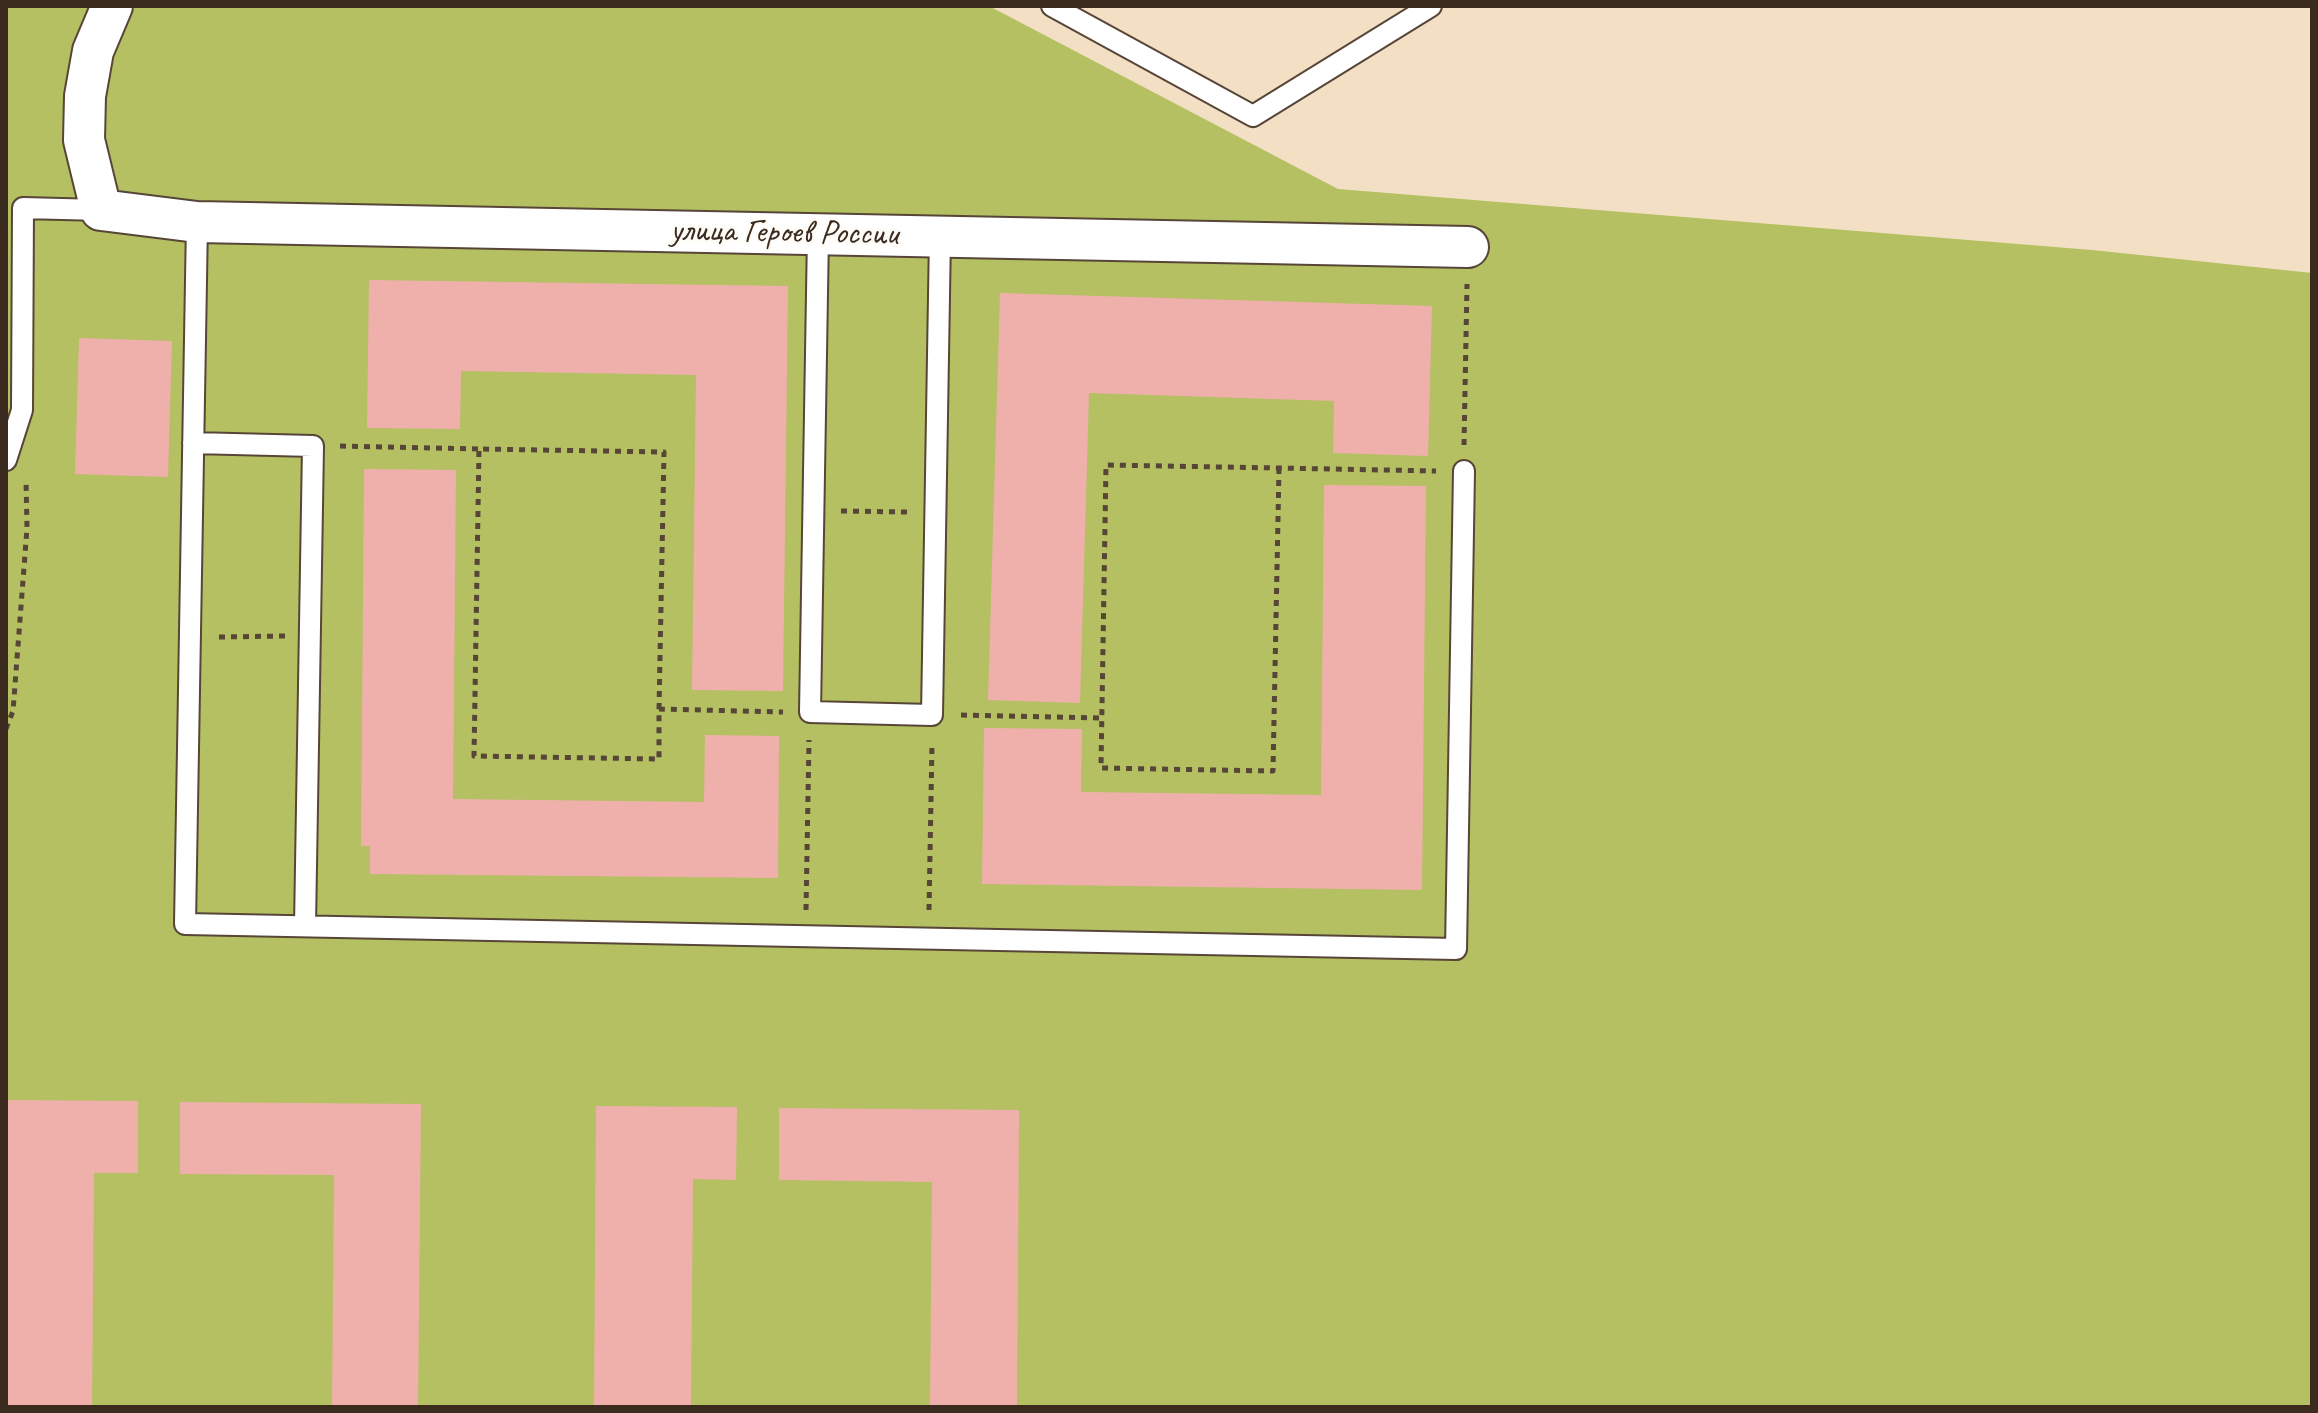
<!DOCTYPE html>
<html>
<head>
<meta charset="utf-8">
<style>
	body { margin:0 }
	#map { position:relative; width:2318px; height:1413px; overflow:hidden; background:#f3e0c4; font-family:Caveat,sans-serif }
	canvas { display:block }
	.frame { position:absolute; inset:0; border:8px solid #3b2a1e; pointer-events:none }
</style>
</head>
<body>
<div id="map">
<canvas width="2318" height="1413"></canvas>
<div class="frame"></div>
</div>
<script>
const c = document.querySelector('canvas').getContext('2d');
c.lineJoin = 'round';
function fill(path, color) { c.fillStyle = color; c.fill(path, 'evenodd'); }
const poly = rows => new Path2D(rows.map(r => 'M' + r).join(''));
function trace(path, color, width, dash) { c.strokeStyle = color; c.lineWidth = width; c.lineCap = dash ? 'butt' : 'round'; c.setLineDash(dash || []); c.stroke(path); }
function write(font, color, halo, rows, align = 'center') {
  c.font = font + ' Caveat,sans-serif'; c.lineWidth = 6; c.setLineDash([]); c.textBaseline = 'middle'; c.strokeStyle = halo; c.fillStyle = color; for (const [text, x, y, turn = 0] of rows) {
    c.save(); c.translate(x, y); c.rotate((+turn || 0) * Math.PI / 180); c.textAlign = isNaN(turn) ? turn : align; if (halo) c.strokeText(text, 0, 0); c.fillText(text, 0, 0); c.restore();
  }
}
fill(poly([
	[6,6,989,6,1338,189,2092,250,2312,273,2312,1407,6,1407]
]), '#b4c062');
fill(poly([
	[369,280,788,286,783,691,692,690,696,375,461,371,460,429,367,428],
	[1000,293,1432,306,1428,456,1333,453,1334,401,1089,393,1080,703,988,700],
	[79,338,172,341,168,477,75,474],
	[364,469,456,470,453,799,704,802,705,735,779,736,778,878,370,874,370,846,361,846],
	[1324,485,1426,486,1422,890,982,884,984,728,1082,729,1081,792,1321,795],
	[6,1100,138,1101,138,1173,94,1173,92,1407,6,1407],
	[180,1102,421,1104,418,1407,332,1407,334,1175,180,1174],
	[596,1106,737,1107,736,1180,693,1179,691,1407,594,1407],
	[779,1108,1019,1110,1017,1407,930,1407,932,1182,779,1180]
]), '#efb0ac');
const service = poly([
	[1052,6,1253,116,1431,6],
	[197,222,185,924,1456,949,1464,471],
	[818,234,810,712,932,715,940,236],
	[193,443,313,446,305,926],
	[6,460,22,410,23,208,101,210]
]);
const minor = poly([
	[112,6,93,51,85,96,84,140,101,210,197,222,1468,247]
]);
trace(service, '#574537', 24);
trace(minor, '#574537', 44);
trace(poly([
	[1464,445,1467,284],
	[340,446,479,449],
	[1279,468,1273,771,1101,768,1106,465,1279,468,1436,471],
	[841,511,907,512],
	[219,637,285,636],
	[659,709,664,452,479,449,474,756,659,759,659,709,783,712],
	[961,715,1101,718],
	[6,729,13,711,27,528,26,480],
	[806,910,809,740],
	[929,910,932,744]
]), '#574537', 5, [6, 6]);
trace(service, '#fff', 20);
trace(minor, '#fff', 40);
write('34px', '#3b2a1e', '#fdfcf7', [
	["улица Героев России",784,233,1]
]);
</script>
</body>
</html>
